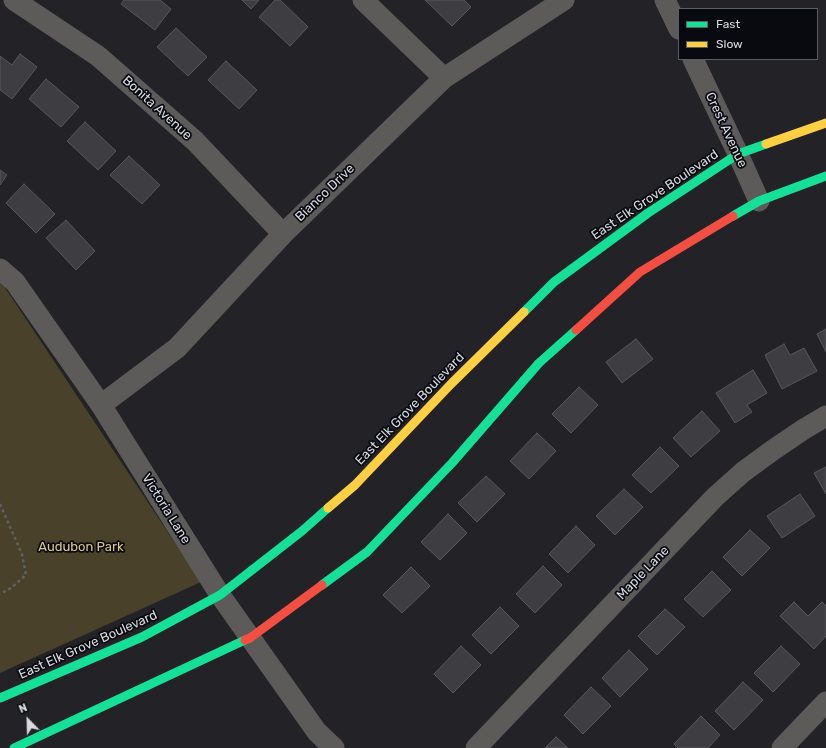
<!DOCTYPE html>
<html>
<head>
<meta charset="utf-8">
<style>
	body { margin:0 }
	#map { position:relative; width:826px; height:748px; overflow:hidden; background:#222227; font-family:Rubik,sans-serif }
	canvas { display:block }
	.legend { position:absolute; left:678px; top:8px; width:140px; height:52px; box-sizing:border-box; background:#090a0f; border:1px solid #5c5d63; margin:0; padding:5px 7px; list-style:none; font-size:12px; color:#d8d9e1 }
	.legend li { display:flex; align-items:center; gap:8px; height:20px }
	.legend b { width:20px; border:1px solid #5c5d63 }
	.north { position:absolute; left:8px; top:700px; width:40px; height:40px; -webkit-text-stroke:3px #090a0f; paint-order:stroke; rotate:337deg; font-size:11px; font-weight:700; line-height:16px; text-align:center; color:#d8d9e1 }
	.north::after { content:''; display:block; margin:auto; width:14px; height:18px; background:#d8d9e1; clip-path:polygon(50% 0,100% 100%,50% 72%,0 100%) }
</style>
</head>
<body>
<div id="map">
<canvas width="826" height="748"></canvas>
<ul class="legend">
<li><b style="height:5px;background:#16e098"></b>Fast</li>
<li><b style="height:5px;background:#ffcf43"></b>Slow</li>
</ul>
<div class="north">N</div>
</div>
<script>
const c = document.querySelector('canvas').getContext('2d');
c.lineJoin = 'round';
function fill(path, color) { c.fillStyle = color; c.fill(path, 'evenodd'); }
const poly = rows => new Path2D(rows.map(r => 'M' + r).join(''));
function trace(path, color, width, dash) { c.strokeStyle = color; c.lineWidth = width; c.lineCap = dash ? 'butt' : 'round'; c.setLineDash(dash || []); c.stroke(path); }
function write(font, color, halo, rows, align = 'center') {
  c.font = font + ' Rubik,sans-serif'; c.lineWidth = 3.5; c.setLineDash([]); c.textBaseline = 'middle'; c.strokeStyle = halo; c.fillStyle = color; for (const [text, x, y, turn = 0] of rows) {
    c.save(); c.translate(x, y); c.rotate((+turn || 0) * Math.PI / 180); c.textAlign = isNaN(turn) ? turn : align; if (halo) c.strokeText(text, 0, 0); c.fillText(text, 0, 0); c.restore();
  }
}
fill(poly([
	[0,283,4,286,201,582,0,673]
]), '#49412a');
const building = poly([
	[124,0,160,0,171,9,155,30,121,4,124,0],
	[242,0,259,0,251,9,242,0],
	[275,0,280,0,308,27,290,46,259,17,275,0],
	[425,0,464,0,471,7,452,26,425,0],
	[176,28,207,57,188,76,157,47,176,28],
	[20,54,37,67,12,99,0,90,0,56,12,65,20,54],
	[226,61,257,90,239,109,208,80,226,61],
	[46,79,79,107,61,127,29,99,46,79],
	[85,122,116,151,98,170,67,141,85,122],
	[129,156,160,185,142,204,110,175,129,156],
	[0,170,7,175,0,185,0,170],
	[24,184,55,214,36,233,6,203,24,184],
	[66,220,95,251,76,270,46,238,66,220],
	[826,329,826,352,817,334,826,329],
	[636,339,653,359,622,383,606,362,636,339],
	[784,344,790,355,804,348,817,371,782,389,765,355,784,344],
	[753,370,767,393,747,405,752,412,735,423,716,393,753,370],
	[579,387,598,405,571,433,552,414,579,387],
	[702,411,720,431,691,457,673,438,702,411],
	[537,433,556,451,529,479,510,461,537,433],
	[660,447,679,466,651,493,632,475,660,447],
	[826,467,826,494,814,473,826,467],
	[486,476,505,494,477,522,458,503,486,476],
	[624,489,643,507,615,535,596,516,624,489],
	[800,494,815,516,782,538,767,516,800,494],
	[448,514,467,533,440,560,421,542,448,514],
	[576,526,595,545,568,573,549,554,576,526],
	[750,530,770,548,742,576,723,557,750,530],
	[543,566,562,585,535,613,516,594,543,566],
	[411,567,430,586,402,613,383,595,411,567],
	[712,571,731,590,703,617,684,599,712,571],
	[794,602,808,616,822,602,826,606,826,636,814,649,780,616,794,602],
	[500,607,519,626,491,654,472,635,500,607],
	[665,609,685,627,657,655,638,636,665,609],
	[461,646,481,665,453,693,434,674,461,646],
	[781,646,800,664,773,692,754,673,781,646],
	[629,650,648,669,620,697,602,678,629,650],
	[743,682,763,700,734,730,715,711,743,682],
	[591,687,611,706,583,734,564,715,591,687],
	[701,716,720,735,708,748,678,748,674,744,701,716],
	[556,737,568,748,545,748,556,737]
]);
fill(building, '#3e3e42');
trace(building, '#57575c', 1);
trace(poly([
	[0,504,22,554,26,575,11,588,0,594]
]), '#616062', 2.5, [3, 3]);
trace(poly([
	[14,0,98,56,195,141,283,234],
	[363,0,444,78],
	[665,0,679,29],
	[693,59,738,154,759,201],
	[0,269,15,282,101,405,220,595,317,732,334,748],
	[101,405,177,348,283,234,444,78,564,0],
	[476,748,715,497,743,472,773,450,804,429,826,416],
	[782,748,826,702]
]), '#5c5b5a', 21);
trace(poly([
	[733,216,759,201,826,176],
	[524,312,554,282,648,213,738,154,766,144],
	[322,585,367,552,452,463,539,363,576,330],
	[0,698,142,637,220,595,302,531,328,508],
	[14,748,245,640]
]), '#16e098', 9);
trace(poly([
	[766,144,826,123],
	[328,508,355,485,451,384,524,312]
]), '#ffcf43', 9);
trace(poly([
	[576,330,640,272,733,216],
	[245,640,250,638,322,585]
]), '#f24e42', 9);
write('13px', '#d8d9e1', '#090a0f', [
	["Bonita Avenue",157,108,42],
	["Crest Avenue",726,130,65],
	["Bianco Drive",325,193,-44],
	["East Elk Grove Boulevard",655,195,-34],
	["East Elk Grove Boulevard",410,409,-46],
	["Victoria Lane",166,509,58],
	["Maple Lane",643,573,-46],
	["East Elk Grove Boulevard",88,645,-24]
]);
write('13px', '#dec785', '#090a0f', [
	["Audubon Park",81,547]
]);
</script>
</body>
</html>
